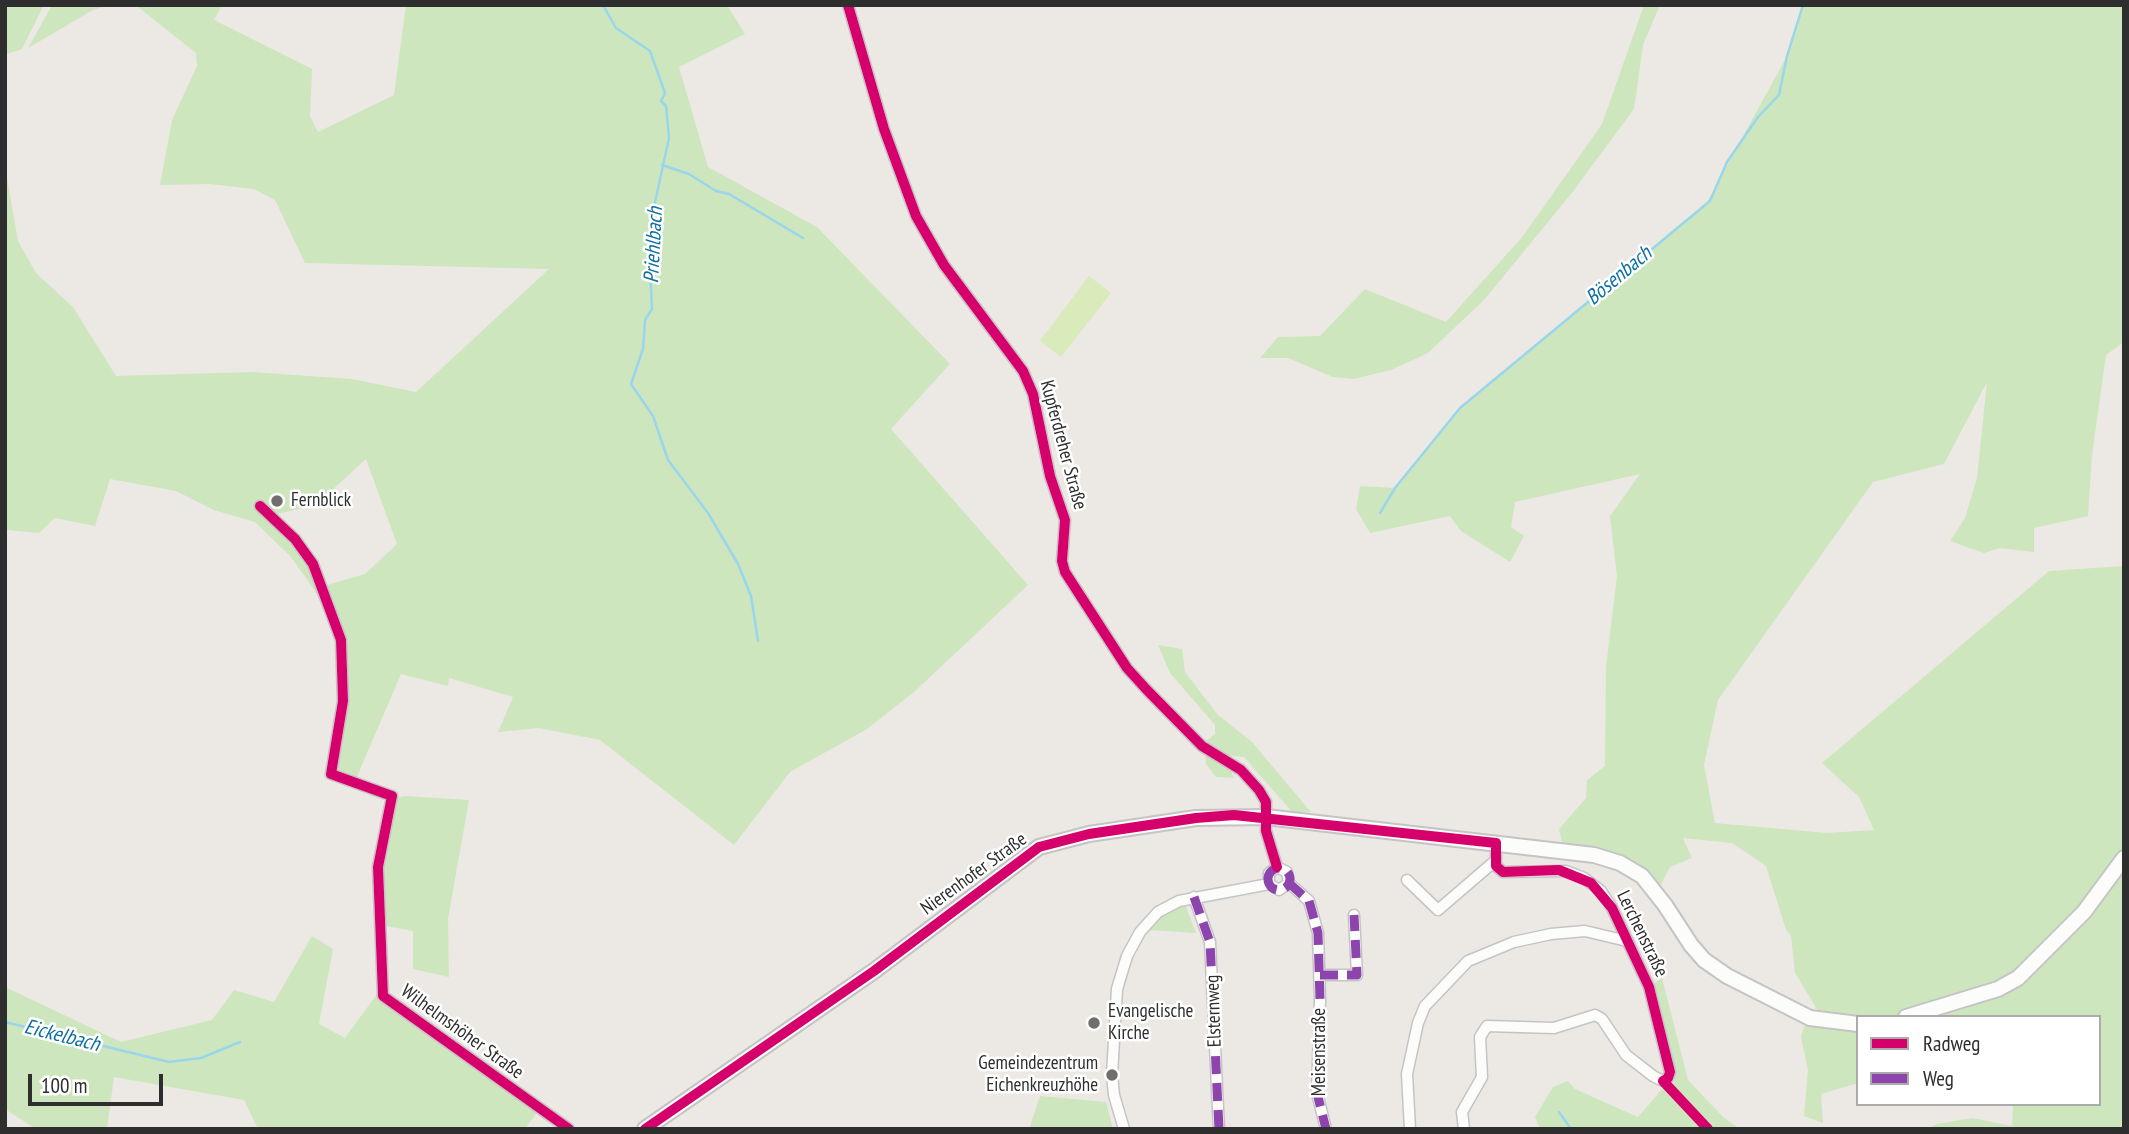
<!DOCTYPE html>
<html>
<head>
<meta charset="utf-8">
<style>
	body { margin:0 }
	#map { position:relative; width:2129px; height:1134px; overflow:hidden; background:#ece8e4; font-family:"PT Sans Narrow",sans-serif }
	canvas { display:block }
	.frame { position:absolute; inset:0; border:7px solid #2e2e2e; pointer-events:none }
	.legend { position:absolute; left:1856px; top:1015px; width:245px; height:91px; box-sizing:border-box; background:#fff; border:2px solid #ababab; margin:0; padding:9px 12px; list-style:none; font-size:21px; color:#2e2e2e }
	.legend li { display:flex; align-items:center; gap:14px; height:35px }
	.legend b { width:35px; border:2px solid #ababab }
	.scale { position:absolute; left:28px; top:1074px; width:135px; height:32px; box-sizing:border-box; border:4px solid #2e2e2e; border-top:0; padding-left:9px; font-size:21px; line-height:24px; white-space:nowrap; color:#2e2e2e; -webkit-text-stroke:5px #fff; paint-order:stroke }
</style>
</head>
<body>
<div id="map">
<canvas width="2129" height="1134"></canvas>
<div class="frame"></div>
<ul class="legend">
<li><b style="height:9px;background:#d6006c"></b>Radweg</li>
<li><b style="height:9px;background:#8e44ad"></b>Weg</li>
</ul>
<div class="scale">100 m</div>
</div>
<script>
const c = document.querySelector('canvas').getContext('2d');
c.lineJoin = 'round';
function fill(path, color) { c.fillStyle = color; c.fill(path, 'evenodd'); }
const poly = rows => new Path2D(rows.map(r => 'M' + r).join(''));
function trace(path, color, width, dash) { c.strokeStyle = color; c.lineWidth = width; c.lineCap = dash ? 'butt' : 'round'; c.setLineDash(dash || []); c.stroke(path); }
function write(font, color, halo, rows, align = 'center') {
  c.font = font + ' "PT Sans Narrow",sans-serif'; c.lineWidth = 5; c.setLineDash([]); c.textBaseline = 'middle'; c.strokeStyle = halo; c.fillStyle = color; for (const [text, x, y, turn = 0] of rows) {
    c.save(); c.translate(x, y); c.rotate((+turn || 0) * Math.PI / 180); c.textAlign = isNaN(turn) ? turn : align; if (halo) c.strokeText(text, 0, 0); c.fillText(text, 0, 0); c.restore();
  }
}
fill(poly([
	[5,5,44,5,22,49,7,54],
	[52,5,109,5,93,10,28,48],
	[123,5,222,5,214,20,312,69,310,116,318,132,394,95,406,5,727,5,745,34,679,67,708,167,817,227,950,364,891,429,1028,585,914,692,867,729,790,772,734,845,600,740,539,728,498,732,513,697,449,678,448,686,401,674,355,781,336,768,347,678,334,631,315,591,291,557,255,522,214,510,176,491,110,479,95,526,55,518,39,533,7,530,5,534,5,166,18,241,36,273,73,307,116,376,252,372,352,379,416,392,549,269,305,263,275,200,254,189,210,184,160,185,172,120,197,66,196,53,138,7],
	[366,459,397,544,365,574,324,586,298,537,277,514,316,505],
	[1644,5,1660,5,1643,45,1634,109,1571,194,1484,300,1428,353,1391,370,1353,379,1333,377,1288,358,1260,358,1278,337,1320,336,1365,289,1446,322,1523,236,1602,124],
	[1803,5,2124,5,2124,342,2106,355,2092,455,2088,516,2034,528,2034,552,2000,548,1984,553,1950,541,1965,518,1977,478,1987,382,1944,464,1873,482,1718,700,1704,765,1715,823,1827,833,1874,830,1859,797,1822,763,2049,571,2124,566,2124,1129,1927,1129,1937,1124,1972,1118,2012,1126,2013,1104,2099,1104,2099,1017,1858,1017,1858,1083,1821,1094,1823,1123,1804,1116,1808,1070,1801,1037,1806,1020,1820,1014,1795,973,1791,936,1786,930,1766,866,1732,843,1683,838,1692,858,1670,867,1659,888,1635,864,1613,853,1562,842,1559,829,1586,798,1587,780,1605,766,1606,667,1617,576,1610,516,1640,474,1515,502,1511,527,1524,536,1510,562,1461,531,1450,516,1370,533,1356,509,1360,486,1395,488,1460,408,1707,202,1787,56],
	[1158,645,1182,649,1185,672,1218,715,1252,742,1311,812,1292,812,1244,757,1224,755,1234,778,1216,777,1206,764,1205,742,1215,734,1215,725,1170,673],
	[405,796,469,800,448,919,449,977,413,969,413,931,386,926,383,866,396,798],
	[1185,904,1196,933,1149,930,1162,915],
	[312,936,333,949,319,1024,345,1038,377,994,387,1005,538,1111,525,1129,258,1129,244,1100,114,1077,107,1129,36,1129,5,1109,5,987,121,1042,212,1020,234,990,274,1002],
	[1662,978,1688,1080,1723,1117,1740,1129,1714,1129,1671,1086,1675,1080,1671,1050,1653,984],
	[1568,1081,1575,1089,1638,1117,1664,1087,1704,1129,1540,1129,1535,1117,1553,1087],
	[1040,1096,1106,1102,1113,1129,1029,1129]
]), '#cee6be');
fill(poly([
	[1089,276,1111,293,1061,357,1040,341]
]), '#d9eabb');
trace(poly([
	[603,5,616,28,650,51,665,93,661,101,666,106,669,138,652,216,656,251,650,269,652,309,645,320,643,349,631,384,653,416,668,460,708,513,738,564,751,596,758,641],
	[662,165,689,174,716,191,729,194,803,238],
	[1380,513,1395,488,1460,408,1710,201,1727,162,1758,117,1779,95,1787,56,1803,5],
	[5,1022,169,1062,201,1058,240,1042],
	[1559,1112,1571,1129]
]), '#99d6ec', 2.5);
const street = poly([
	[848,5,884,129,916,216,944,265,1023,371,1033,394,1050,476,1065,520,1062,561,1065,572,1127,668,1146,689,1202,746,1241,770,1259,790,1266,802,1266,831,1277,867],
	[260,506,295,539,313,564,341,640,343,701,331,774,392,796,378,867,383,996,569,1129],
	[1277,867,1287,872,1289,883],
	[1407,880,1438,910,1495,861],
	[1289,883,1309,901,1318,933,1320,1000,1317,1093,1326,1129],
	[1269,884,1279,890,1289,883],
	[1269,884,1269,873,1277,867],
	[1194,897,1210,942,1219,1129],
	[1320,975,1357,975,1354,915],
	[1124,1129,1114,1095,1112,1075,1117,989,1127,956,1140,932,1158,912,1179,901,1269,884],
	[1410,1129,1407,1074,1418,1023,1425,1006,1468,961,1514,942,1551,934,1585,931,1627,941],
	[1464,1129,1462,1112,1482,1077,1480,1037,1487,1026,1554,1028,1595,1015,1602,1019,1626,1055,1653,1076,1663,1081,1668,1078,1670,1072,1649,987,1612,908,1601,891,1584,878,1566,871,1503,872,1496,866,1496,843]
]);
const secondary = poly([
	[1906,1017,1998,989,2018,978,2084,912,2124,858],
	[645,1129,874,971,1039,847,1089,834,1196,818,1266,817,1594,855,1620,863,1642,876,1665,905,1691,945,1704,960,1727,976,1810,1018,1858,1024]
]);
trace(street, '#c5c4c5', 13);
trace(secondary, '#c5c4c5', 18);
trace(street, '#fcfcfb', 10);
trace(secondary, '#fcfcfb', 14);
trace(poly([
	'1268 879a11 11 0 1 1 22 0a11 11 0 1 1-22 0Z',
	[1289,883,1309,901,1318,933,1320,1000,1317,1093,1326,1129],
	[1194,897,1210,942,1219,1129],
	[1320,975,1357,975,1354,915]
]), '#8e44ad', 9, [18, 9]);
trace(poly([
	[848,5,884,129,916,216,944,265,1023,371,1033,394,1050,476,1065,520,1062,561,1065,572,1127,668,1146,689,1202,746,1241,770,1259,790,1266,802,1266,831,1277,867],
	[260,506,295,539,313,564,341,640,343,701,331,774,392,796,378,867,383,996,569,1129],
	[645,1129,874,971,1039,847,1089,834,1196,818,1234,815,1496,843,1496,866,1503,872,1559,870,1591,883,1612,908,1649,987,1670,1072,1668,1078,1663,1081,1708,1129]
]), '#d6006c', 10);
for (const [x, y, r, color] of [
	[277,501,7,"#706f6e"],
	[1094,1023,7,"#706f6e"],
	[1112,1075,7,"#706f6e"]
]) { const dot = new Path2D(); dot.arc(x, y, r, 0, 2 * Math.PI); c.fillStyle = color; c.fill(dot); trace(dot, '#fff', 2.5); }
write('19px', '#2e2e2e', '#fff', [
	["Kupferdreher Straße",1063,445,75],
	["Nierenhofer Straße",974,874,-36],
	["Lerchenstraße",1642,934,64],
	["Elsternweg",1214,1011,-92],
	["Wilhelmshöher Straße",462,1032,36],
	["Meisenstraße",1320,1052,-90]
]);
write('19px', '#2e2e2e', '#fff', [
	["Fernblick",291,501],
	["Evangelische",1108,1012],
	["Kirche",1108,1034],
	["Gemeindezentrum",1098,1064,"right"],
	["Eichenkreuzhöhe",1098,1086,"right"]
], 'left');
write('italic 21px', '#0d6fa3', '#fff', [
	["Priehlbach",654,245,-87],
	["Bösenbach",1619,276,-40],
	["Eickelbach",62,1036,14]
]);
</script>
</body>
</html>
